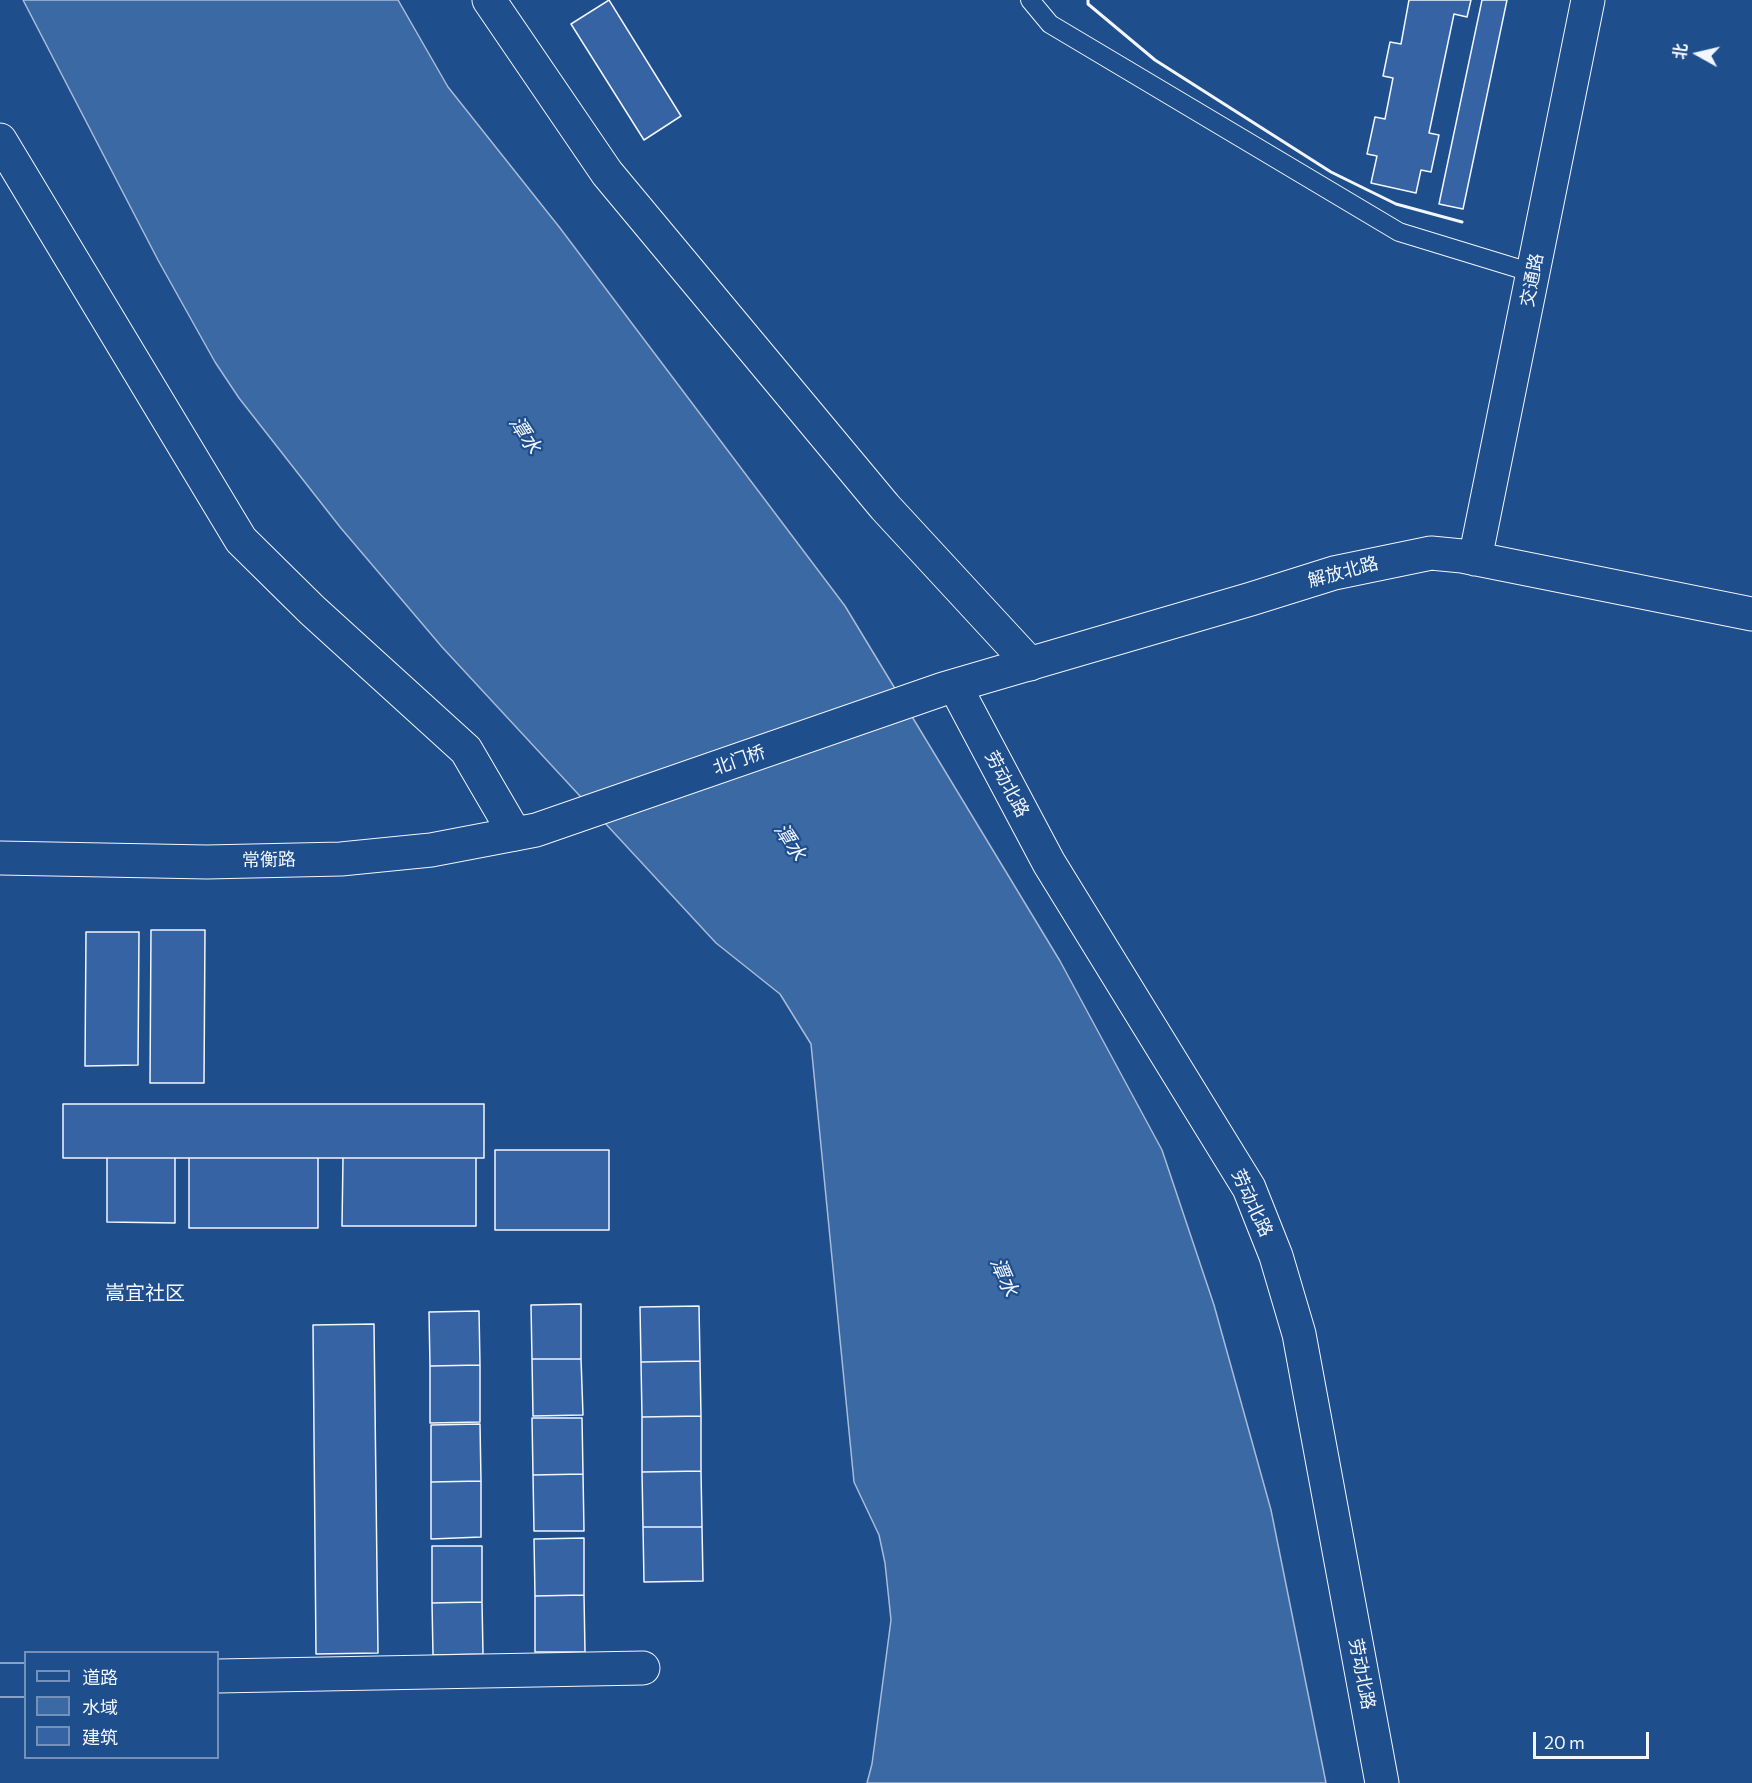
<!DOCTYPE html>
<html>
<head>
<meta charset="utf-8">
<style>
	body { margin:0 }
	#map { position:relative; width:1752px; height:1783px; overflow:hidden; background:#1f4e8c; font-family:Commissioner,"Noto Sans SC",sans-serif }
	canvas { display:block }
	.legend { position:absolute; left:24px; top:1651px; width:195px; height:108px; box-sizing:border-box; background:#1f4e8c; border:2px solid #7391ba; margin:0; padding:8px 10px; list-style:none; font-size:18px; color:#f2f6ff }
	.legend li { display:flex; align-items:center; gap:12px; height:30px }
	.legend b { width:30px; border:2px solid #7391ba }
	.north { position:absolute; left:1668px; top:24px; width:60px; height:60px; -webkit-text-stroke:4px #1f4e8c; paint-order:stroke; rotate:278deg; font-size:16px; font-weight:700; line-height:24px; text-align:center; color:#f2f6ff }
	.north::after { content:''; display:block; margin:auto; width:21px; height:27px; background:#f2f6ff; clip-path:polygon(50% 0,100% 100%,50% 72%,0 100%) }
	.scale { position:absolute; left:1533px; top:1732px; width:116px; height:27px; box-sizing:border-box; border:3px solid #f2f6ff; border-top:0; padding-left:8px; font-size:18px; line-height:21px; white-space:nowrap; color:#f2f6ff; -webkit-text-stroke:4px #1f4e8c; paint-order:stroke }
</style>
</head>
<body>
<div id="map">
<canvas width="1752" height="1783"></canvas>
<ul class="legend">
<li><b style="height:8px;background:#1f4e8c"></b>道路</li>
<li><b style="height:16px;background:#3b69a3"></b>水域</li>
<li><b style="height:16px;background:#3563a3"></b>建筑</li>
</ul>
<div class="north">北</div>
<div class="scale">20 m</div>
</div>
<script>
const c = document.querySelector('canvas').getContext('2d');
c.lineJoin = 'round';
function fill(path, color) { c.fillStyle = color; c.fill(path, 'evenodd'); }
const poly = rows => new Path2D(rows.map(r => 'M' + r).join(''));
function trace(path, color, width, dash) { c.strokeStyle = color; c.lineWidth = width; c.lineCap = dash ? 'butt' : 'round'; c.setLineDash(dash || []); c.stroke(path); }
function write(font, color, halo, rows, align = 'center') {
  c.font = font + ' Commissioner,"Noto Sans SC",sans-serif'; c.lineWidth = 4.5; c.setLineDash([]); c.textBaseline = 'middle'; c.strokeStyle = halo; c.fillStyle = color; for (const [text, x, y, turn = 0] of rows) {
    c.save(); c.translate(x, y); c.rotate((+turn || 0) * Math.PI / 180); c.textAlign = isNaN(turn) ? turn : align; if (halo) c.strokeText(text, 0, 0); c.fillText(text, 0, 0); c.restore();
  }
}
const water = poly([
	[23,0,398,0,448,87,560,228,845,606,1060,961,1162,1150,1214,1305,1271,1510,1326,1783,867,1783,872,1764,891,1620,885,1563,879,1535,854,1482,811,1044,780,994,716,943,442,647,340,527,239,398,215,362,158,260,23,0]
]);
fill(water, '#3b69a3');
trace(water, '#a8bbd7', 1.5);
const building = poly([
	[609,0,681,116,644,140,571,24,609,0],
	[1409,0,1471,0,1467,17,1454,14,1429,133,1439,135,1431,172,1421,170,1416,193,1371,183,1377,156,1367,154,1375,117,1385,119,1393,78,1383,76,1390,42,1401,44,1409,0],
	[1482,0,1507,0,1463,209,1439,204,1482,0],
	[151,930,205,930,204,1083,150,1083,151,930],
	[86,932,139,932,138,1065,85,1066,86,932],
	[63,1104,484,1104,484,1158,63,1158,63,1104],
	[495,1150,609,1150,609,1230,495,1230,495,1150],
	[107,1158,175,1158,175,1223,107,1222,107,1158],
	[189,1158,318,1158,318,1228,189,1228,189,1158],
	[343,1158,476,1158,476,1226,342,1226,343,1158],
	[581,1304,581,1359,532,1359,531,1305,581,1304],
	[699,1306,700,1361,641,1362,640,1307,699,1306],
	[479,1311,480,1365,430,1366,429,1312,479,1311],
	[374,1324,378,1653,316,1654,313,1325,374,1324],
	[532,1359,581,1359,583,1415,533,1416,532,1359],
	[700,1361,701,1416,642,1417,641,1362,700,1361],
	[480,1365,480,1422,430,1423,430,1366,480,1365],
	[701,1416,701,1471,642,1472,642,1417,701,1416],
	[532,1418,582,1418,583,1474,533,1475,532,1418],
	[480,1424,481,1481,431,1482,431,1425,480,1424],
	[701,1471,702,1527,643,1527,642,1472,701,1471],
	[583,1474,584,1531,534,1531,533,1475,583,1474],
	[481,1481,481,1537,431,1539,431,1482,481,1481],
	[643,1527,702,1527,703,1581,644,1582,643,1527],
	[584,1538,584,1595,535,1596,534,1539,584,1538],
	[432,1546,482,1546,482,1602,432,1603,432,1546],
	[584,1595,585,1652,535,1652,535,1596,584,1595],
	[482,1602,483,1654,433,1655,432,1603,482,1602]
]);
fill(building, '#3563a3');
trace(building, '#f2f6ff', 1.5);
const lane = poly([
	[1030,0,1050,24,1399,232,1533,273]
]);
const street = poly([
	[489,0,607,173,885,507,1030,664],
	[0,140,241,540,312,610,466,750,515,834],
	[955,686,1049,863,1249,1188,1276,1256,1299,1334,1382,1783],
	[218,1676,643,1668],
	[0,1680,26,1680]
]);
const secondary = poly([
	[1475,559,1588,0],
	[0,858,207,862,341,859,431,850,536,830,943,689,1251,599,1334,573,1431,553,1462,556,1752,614]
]);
trace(lane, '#f2f6ff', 20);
trace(street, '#f2f6ff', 35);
trace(secondary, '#f2f6ff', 35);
trace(lane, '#1f4e8c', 18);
trace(street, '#1f4e8c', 33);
trace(secondary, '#1f4e8c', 33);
trace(poly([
	[1088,0,1088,4,1155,60,1331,172,1396,204,1462,222]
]), '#f2f6ff', 3);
write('18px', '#f2f6ff', '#1f4e8c', [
	["交通路",1532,280,-79],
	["解放北路",1343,572,-15],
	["北门桥",739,760,-19],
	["劳动北路",1007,784,62],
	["常衡路",269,860,-1],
	["劳动北路",1252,1203,65],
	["劳动北路",1362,1674,79]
]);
write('italic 20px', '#f2f6ff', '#1f4e8c', [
	["潭水",525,435,57],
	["潭水",790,842,57],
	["潭水",1004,1277,67]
]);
write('20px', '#f2f6ff', '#1f4e8c', [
	["嵩宜社区",145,1293]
]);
</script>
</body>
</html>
